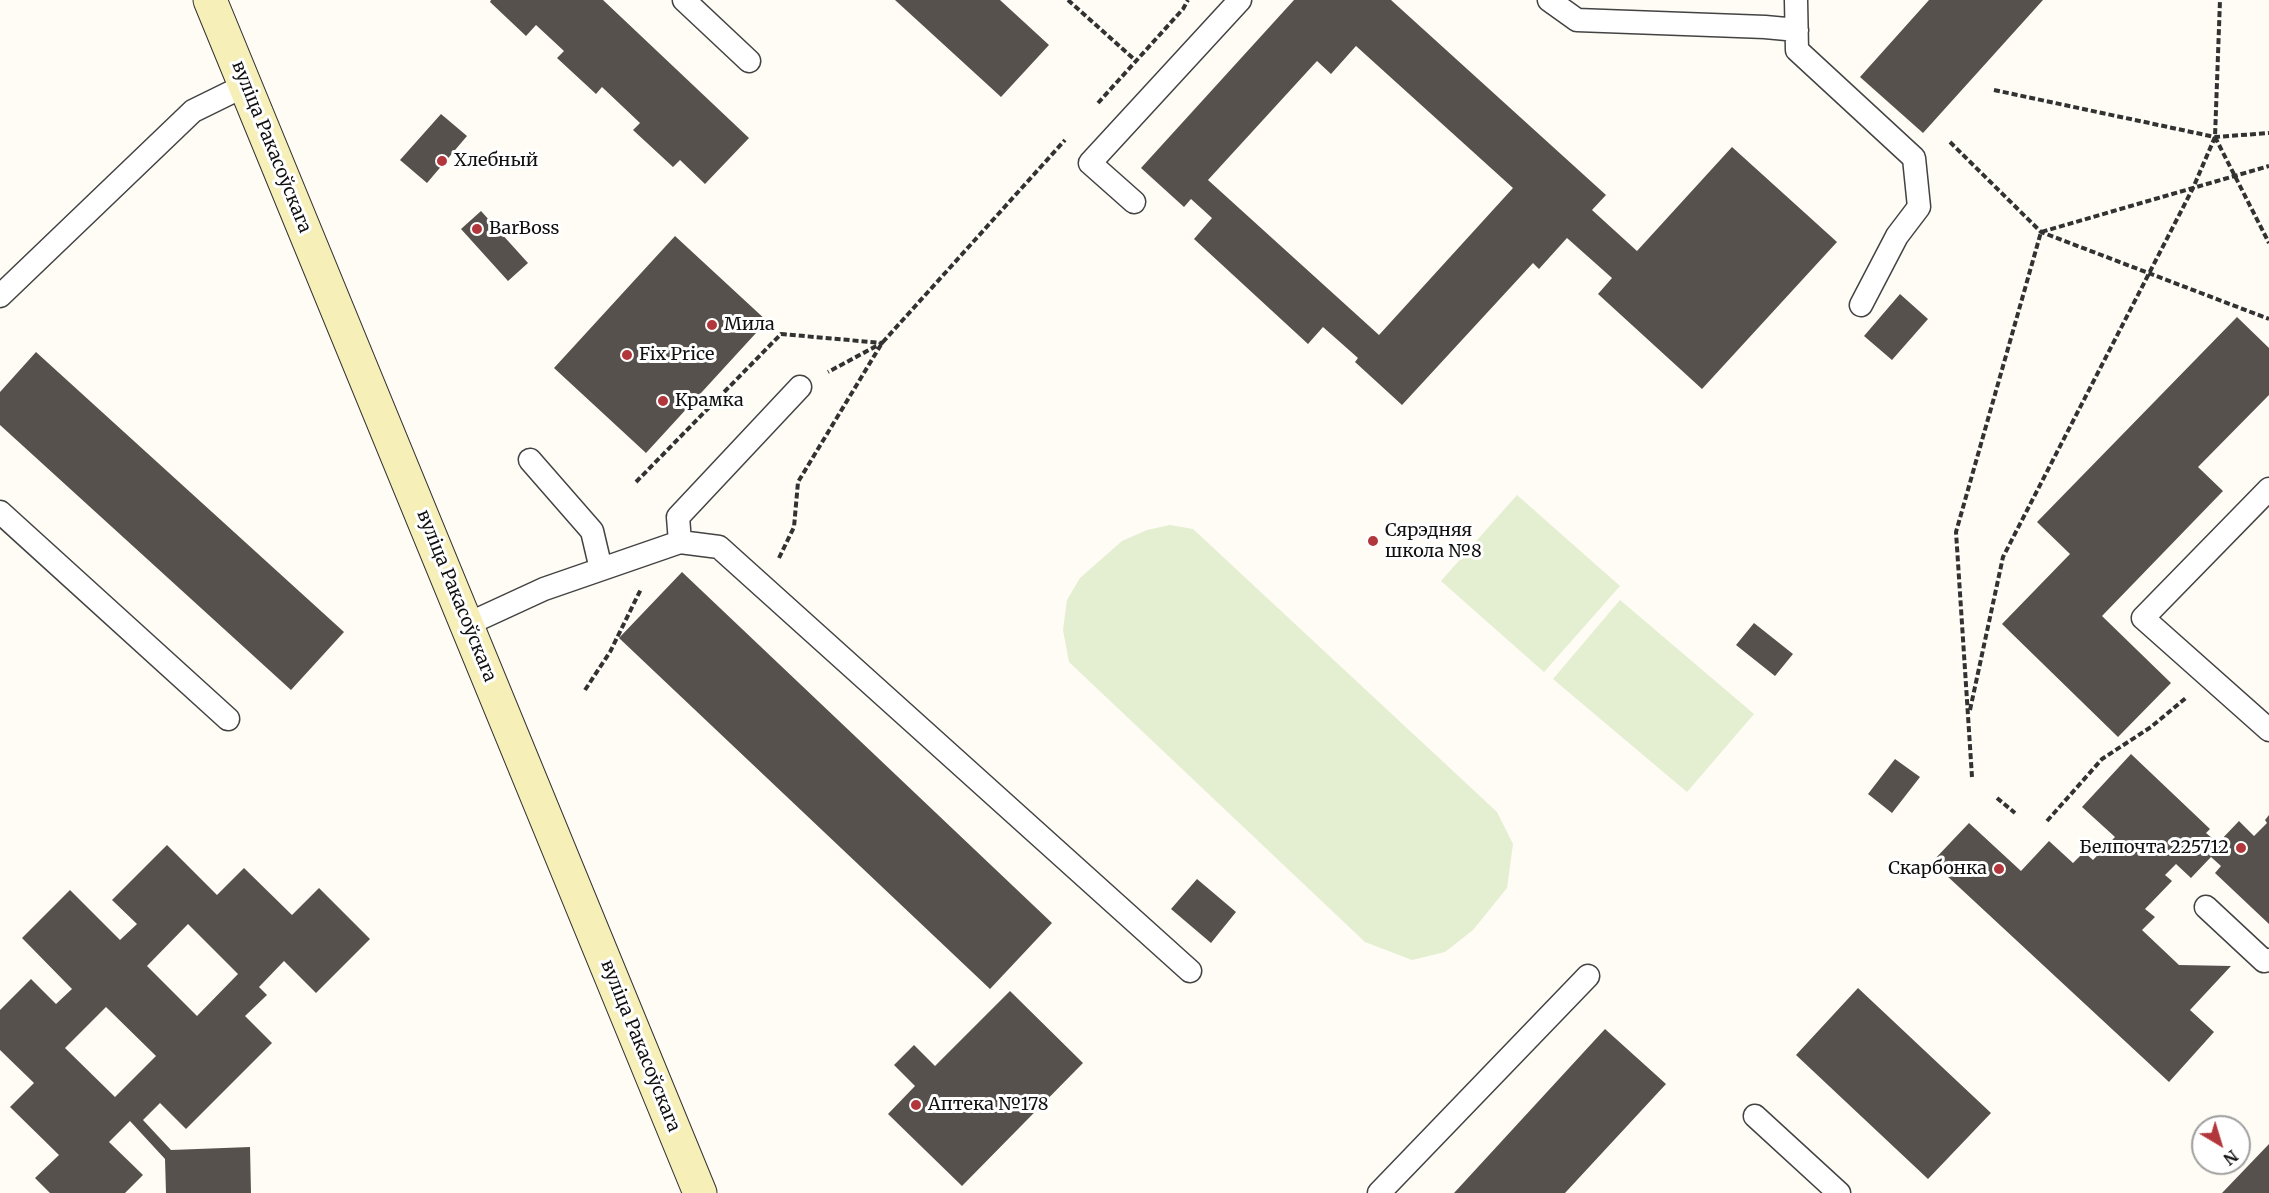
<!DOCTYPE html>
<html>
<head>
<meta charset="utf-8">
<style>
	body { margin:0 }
	#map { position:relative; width:2269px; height:1193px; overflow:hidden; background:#fefcf4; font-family:Merriweather,serif }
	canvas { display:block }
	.north { position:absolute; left:2191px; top:1115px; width:60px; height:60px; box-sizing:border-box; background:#fff; border:2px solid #9f9f9f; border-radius:50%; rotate:142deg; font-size:16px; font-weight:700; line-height:24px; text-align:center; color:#101010 }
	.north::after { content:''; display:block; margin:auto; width:21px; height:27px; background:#b1373c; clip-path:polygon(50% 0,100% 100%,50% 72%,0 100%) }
</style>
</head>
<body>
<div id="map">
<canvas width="2269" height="1193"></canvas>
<div class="north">N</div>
</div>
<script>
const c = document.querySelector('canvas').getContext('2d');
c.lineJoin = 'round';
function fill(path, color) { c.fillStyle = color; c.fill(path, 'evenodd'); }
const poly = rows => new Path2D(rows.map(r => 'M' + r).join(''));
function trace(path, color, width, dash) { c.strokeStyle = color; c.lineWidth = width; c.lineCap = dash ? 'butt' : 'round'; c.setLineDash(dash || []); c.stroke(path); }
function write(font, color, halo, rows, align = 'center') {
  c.font = font + ' Merriweather,serif'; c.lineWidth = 6; c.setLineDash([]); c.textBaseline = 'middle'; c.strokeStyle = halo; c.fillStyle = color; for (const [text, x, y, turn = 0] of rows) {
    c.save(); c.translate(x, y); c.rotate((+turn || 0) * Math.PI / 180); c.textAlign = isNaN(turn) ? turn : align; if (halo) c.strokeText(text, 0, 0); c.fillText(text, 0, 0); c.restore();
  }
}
fill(poly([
	[1517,495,1620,586,1544,672,1441,581],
	[1170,525,1193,529,1497,812,1513,844,1507,888,1473,930,1445,952,1412,960,1365,942,1069,662,1063,630,1067,600,1080,578,1122,541,1147,530],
	[1620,600,1754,714,1687,792,1553,679]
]), '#e4eed1');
fill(poly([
	[491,0,603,0,749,138,705,184,680,160,673,167,633,130,640,123,602,87,596,94,557,58,564,51,536,25,526,36,490,2],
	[895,0,1000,0,1049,45,1001,97],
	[1294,0,1391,0,1606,195,1592,210,1637,251,1732,147,1837,242,1702,389,1598,294,1612,278,1567,238,1539,269,1533,263,1402,405,1355,362,1358,358,1323,327,1308,344,1194,239,1212,218,1191,199,1184,207,1141,168],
	[1356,46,1513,188,1379,335,1208,180,1317,61,1331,74],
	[1929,0,2043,0,1923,133,1860,77],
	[441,114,467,136,427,183,400,160],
	[481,211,528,263,508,281,461,229],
	[675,236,767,321,646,453,554,368],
	[1900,294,1928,319,1892,360,1864,336],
	[2237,317,2269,348,2269,395,2198,467,2223,491,2102,616,2171,683,2118,737,2002,624,2070,554,2037,522],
	[36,352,344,632,291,690,0,425,0,392],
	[682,572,1052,923,990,989,619,638],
	[1754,623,1793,654,1775,676,1736,645],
	[2131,754,2210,829,2206,833,2218,843,2239,821,2254,836,2267,823,2265,820,2269,815,2269,924,2215,873,2221,866,2211,857,2191,878,2176,864,2165,875,2172,881,2145,909,2155,917,2142,930,2179,965,2231,966,2190,1010,2214,1032,2169,1082,1932,862,1969,823,2021,871,2049,841,2073,863,2084,852,2093,860,2115,837,2082,807],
	[1895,759,1920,777,1892,813,1868,794],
	[167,845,217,895,244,868,292,915,319,888,370,939,316,993,284,961,259,987,267,995,245,1016,272,1043,186,1129,160,1103,143,1120,171,1150,250,1147,251,1193,166,1193,165,1159,130,1121,109,1142,143,1175,125,1193,50,1193,35,1178,59,1155,10,1107,34,1083,0,1050,0,1010,31,979,56,1004,72,989,22,938,70,890,120,940,137,924,112,900],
	[188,924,238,974,197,1016,147,966],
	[106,1007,156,1056,115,1097,65,1048],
	[1197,879,1236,912,1211,943,1171,909],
	[1858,988,1991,1113,1928,1179,1796,1055],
	[1010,991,1083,1063,962,1186,888,1114,915,1086,894,1065,914,1045,935,1066],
	[1605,1029,1666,1084,1565,1193,1454,1193],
	[2269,1144,2269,1193,2222,1193]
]), '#57514d');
const lane = poly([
	[684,0,749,61],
	[1549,0,1577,20,1765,27,1797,30],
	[1796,0,1797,50,1914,158,1919,207,1897,236,1861,305],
	[1134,202,1090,163,1240,0],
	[0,296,193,111,246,85],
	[530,460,592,531,601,569],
	[2269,489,2143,618,2269,730],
	[0,512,228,719],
	[680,542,678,517,800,387],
	[468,624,544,589,680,542,719,547,1190,971],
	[2206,907,2264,961,2269,960],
	[1755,1116,1839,1193],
	[1379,1193,1588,976]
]);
const secondary = poly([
	[210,0,700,1193]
]);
trace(lane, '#434343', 25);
trace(secondary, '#323232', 35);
trace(poly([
	[1068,0,1136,61],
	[1994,90,2215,137,2269,133],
	[1098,103,1183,9,1188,0],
	[2215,137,2269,243],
	[1950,142,2041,232,2269,319],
	[636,482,781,334,882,343,828,372],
	[779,558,794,527,798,482,882,343,1065,140],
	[585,690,610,652,641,589],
	[1970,710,2003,557,2193,188,2215,137,2220,0],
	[1972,777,1956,532,2041,232,2269,166],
	[1997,798,2015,813],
	[2047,821,2102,759,2151,727,2187,697]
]), '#323232', 4, [6, 3]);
trace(lane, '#fff', 22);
trace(secondary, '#f6efb7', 33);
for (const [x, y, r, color] of [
	[442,161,6,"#b1373c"],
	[477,229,6,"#b1373c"],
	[712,325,6,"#b1373c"],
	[627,355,6,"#b1373c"],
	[663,401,6,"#b1373c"],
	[1373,541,6,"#b1373c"],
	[2241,848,6,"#b1373c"],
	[1999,869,6,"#b1373c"],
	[916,1105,6,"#b1373c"]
]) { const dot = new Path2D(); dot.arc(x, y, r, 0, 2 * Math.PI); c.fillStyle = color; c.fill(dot); trace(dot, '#fff', 2); }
write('18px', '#101010', '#fff', [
	["вуліца Ракасоўскага",271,147,68],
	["вуліца Ракасоўскага",456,596,68],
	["вуліца Ракасоўскага",640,1046,68]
]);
write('18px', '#101010', '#fff', [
	["Хлебный",454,161],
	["BarBoss",489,229],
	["Мила",724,325],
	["Fix Price",639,355],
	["Крамка",675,401],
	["Сярэдняя",1385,531],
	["школа №8",1385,552],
	["Белпочта 225712",2229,848,"right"],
	["Скарбонка",1987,869,"right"],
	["Аптека №178",928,1105]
], 'left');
</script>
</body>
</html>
